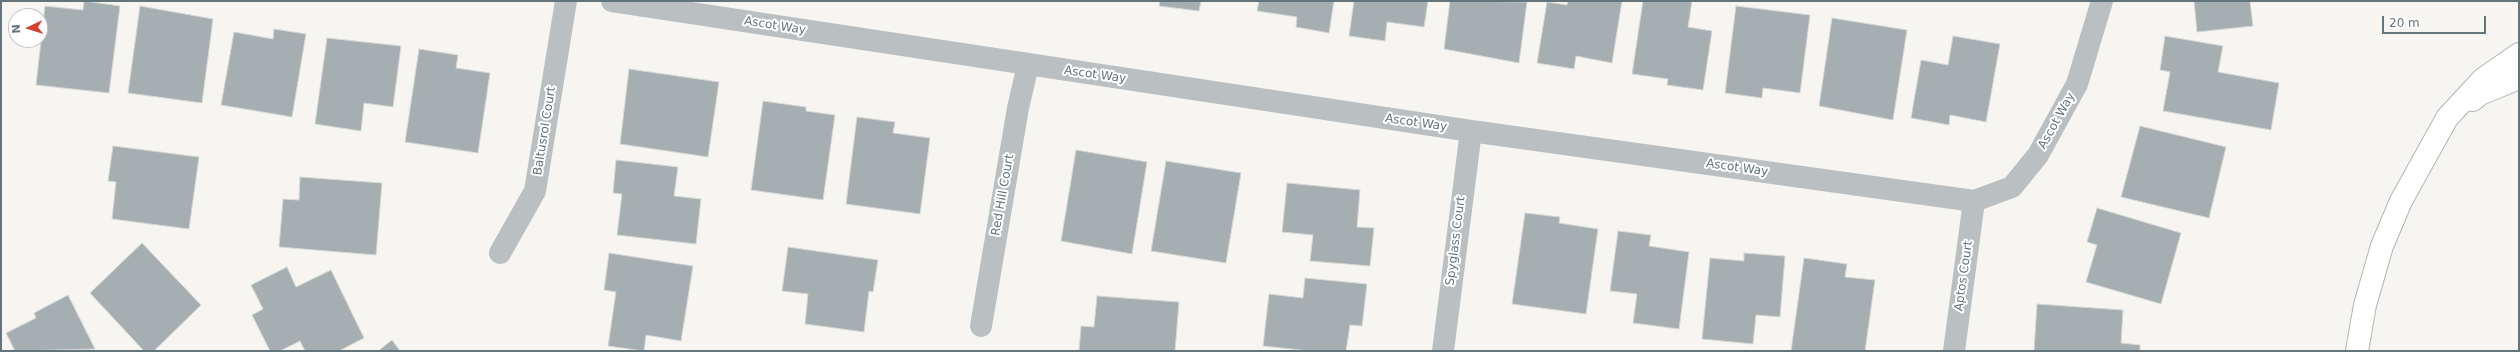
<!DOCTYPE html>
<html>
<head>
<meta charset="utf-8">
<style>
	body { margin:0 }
	#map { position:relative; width:2520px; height:352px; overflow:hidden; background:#f6f5f2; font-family:"DejaVu Sans",sans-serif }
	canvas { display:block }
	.frame { position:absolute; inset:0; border:2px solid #63757b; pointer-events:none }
	.north { position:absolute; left:8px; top:8px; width:40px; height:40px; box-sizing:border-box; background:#fff; border:1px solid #c1c8ca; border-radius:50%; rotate:266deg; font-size:11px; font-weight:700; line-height:16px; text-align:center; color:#63757b }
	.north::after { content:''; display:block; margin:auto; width:14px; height:18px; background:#d73e31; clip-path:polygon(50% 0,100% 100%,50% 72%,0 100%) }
	.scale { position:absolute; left:2382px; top:16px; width:104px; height:18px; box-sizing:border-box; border:2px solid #63757b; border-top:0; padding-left:5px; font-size:12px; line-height:14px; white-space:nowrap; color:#63757b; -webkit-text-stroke:3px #fff; paint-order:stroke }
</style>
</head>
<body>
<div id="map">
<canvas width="2520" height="352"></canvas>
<div class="frame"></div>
<div class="north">N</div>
<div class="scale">20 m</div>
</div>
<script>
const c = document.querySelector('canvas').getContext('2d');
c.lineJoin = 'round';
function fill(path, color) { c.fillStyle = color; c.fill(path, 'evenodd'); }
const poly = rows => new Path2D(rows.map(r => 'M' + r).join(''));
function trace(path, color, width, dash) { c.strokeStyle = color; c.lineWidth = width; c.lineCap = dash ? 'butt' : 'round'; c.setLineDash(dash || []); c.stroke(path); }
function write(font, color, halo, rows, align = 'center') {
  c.font = font + ' "DejaVu Sans",sans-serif'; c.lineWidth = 4; c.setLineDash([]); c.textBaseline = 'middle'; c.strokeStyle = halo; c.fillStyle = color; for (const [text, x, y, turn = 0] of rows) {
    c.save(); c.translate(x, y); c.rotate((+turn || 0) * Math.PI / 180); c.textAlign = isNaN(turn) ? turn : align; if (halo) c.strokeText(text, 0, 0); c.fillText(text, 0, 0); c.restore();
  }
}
const building = poly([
	[84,1,120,6,109,93,36,85,45,6,83,10,84,1],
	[1160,1,1201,1,1199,11,1159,6,1160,1],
	[1259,1,1334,1,1329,33,1296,27,1297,17,1257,11,1259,1],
	[1354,1,1428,1,1424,27,1387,22,1385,41,1349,36,1354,1],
	[1450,1,1527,2,1519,63,1444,49,1450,1],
	[1568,1,1622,1,1612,63,1576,56,1574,69,1537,63,1547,2,1567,5,1568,1],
	[1643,1,1692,1,1688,27,1712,31,1703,90,1667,85,1668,79,1632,74,1643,1],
	[2194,1,2256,1,2250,2,2253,26,2197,32,2194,1],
	[140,6,213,19,202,103,128,93,140,6],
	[1736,6,1810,15,1800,93,1763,88,1762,98,1725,93,1736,6],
	[1832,18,1907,30,1893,120,1819,106,1832,18],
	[274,29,306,34,292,117,221,105,234,32,273,39,274,29],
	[1953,36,2000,44,1986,122,1950,115,1949,125,1911,118,1921,60,1948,65,1953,36],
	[2165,36,2223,46,2218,72,2279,83,2271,130,2163,111,2170,72,2160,70,2165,36],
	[327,38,401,46,393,107,364,103,361,131,315,124,327,38],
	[419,49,458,55,456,68,490,73,478,153,405,142,419,49],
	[629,69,719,82,708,157,620,144,629,69],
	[763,101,806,107,806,111,835,115,823,200,751,190,763,101],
	[857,117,895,122,893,133,930,138,920,214,846,204,857,117],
	[2140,126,2226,147,2209,218,2121,197,2140,126],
	[113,146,199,157,189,229,112,219,116,182,108,181,113,146],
	[1076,150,1147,162,1132,254,1061,241,1076,150],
	[616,160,678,167,674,196,701,199,696,244,617,235,622,194,613,193,616,160],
	[1166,161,1241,173,1226,263,1151,251,1166,161],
	[300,177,382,183,376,255,279,247,283,199,299,200,300,177],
	[1287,183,1360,190,1357,227,1374,228,1370,266,1310,261,1313,235,1282,232,1287,183],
	[2097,208,2181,233,2161,304,2086,282,2097,245,2087,242,2097,208],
	[1525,213,1560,217,1559,223,1598,229,1586,314,1512,304,1525,213],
	[1618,231,1651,235,1649,246,1689,252,1679,329,1633,323,1637,294,1610,291,1618,231],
	[142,243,201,305,154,351,144,351,90,293,142,243],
	[788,247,878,260,873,292,869,291,864,332,805,324,808,294,782,291,788,247],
	[609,253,693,266,681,341,646,335,644,351,608,346,616,292,604,290,609,253],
	[1744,253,1785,256,1780,317,1756,315,1753,344,1702,339,1710,258,1744,261,1744,253],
	[1804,258,1847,264,1845,277,1875,280,1865,351,1791,351,1804,258],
	[287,267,296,287,331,270,364,338,339,351,305,351,300,341,280,351,270,351,252,315,263,309,251,285,287,267],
	[1305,278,1367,284,1362,326,1350,325,1346,351,1310,351,1263,346,1269,294,1303,298,1305,278],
	[68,295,95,349,15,351,6,333,36,318,34,313,68,295],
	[1097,296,1179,302,1175,351,1079,351,1081,326,1094,327,1097,296],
	[2037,304,2123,310,2121,343,2140,345,2140,351,2034,351,2037,304],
	[392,340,400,351,378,351,392,340]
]);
fill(building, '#a5aeb1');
trace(building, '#d7d7d5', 1);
const highway = poly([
	[2473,100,2480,94,2519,78],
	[2357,351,2365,305,2382,246,2401,201,2447,118,2483,79,2519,54]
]);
trace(highway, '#b0b5b7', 24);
trace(poly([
	[612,1,1471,131,1974,201,2012,187,2038,155,2077,84,2102,1],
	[500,253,535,191,566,1],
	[981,326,1018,108,1028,65],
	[1443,351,1471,131],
	[1954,351,1974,201]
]), '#bac0c2', 22);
trace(highway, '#fff', 22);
write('12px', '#63757b', '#fff', [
	["Ascot Way",775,26,9],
	["Ascot Way",1095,75,8],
	["Ascot Way",2057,121,-61],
	["Ascot Way",1416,123,8],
	["Baltusrol Court",545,131,-81],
	["Ascot Way",1737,168,8],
	["Red Hill Court",1003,195,-80],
	["Spyglass Court",1456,241,-83],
	["Aptos Court",1964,276,-82]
]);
</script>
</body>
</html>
